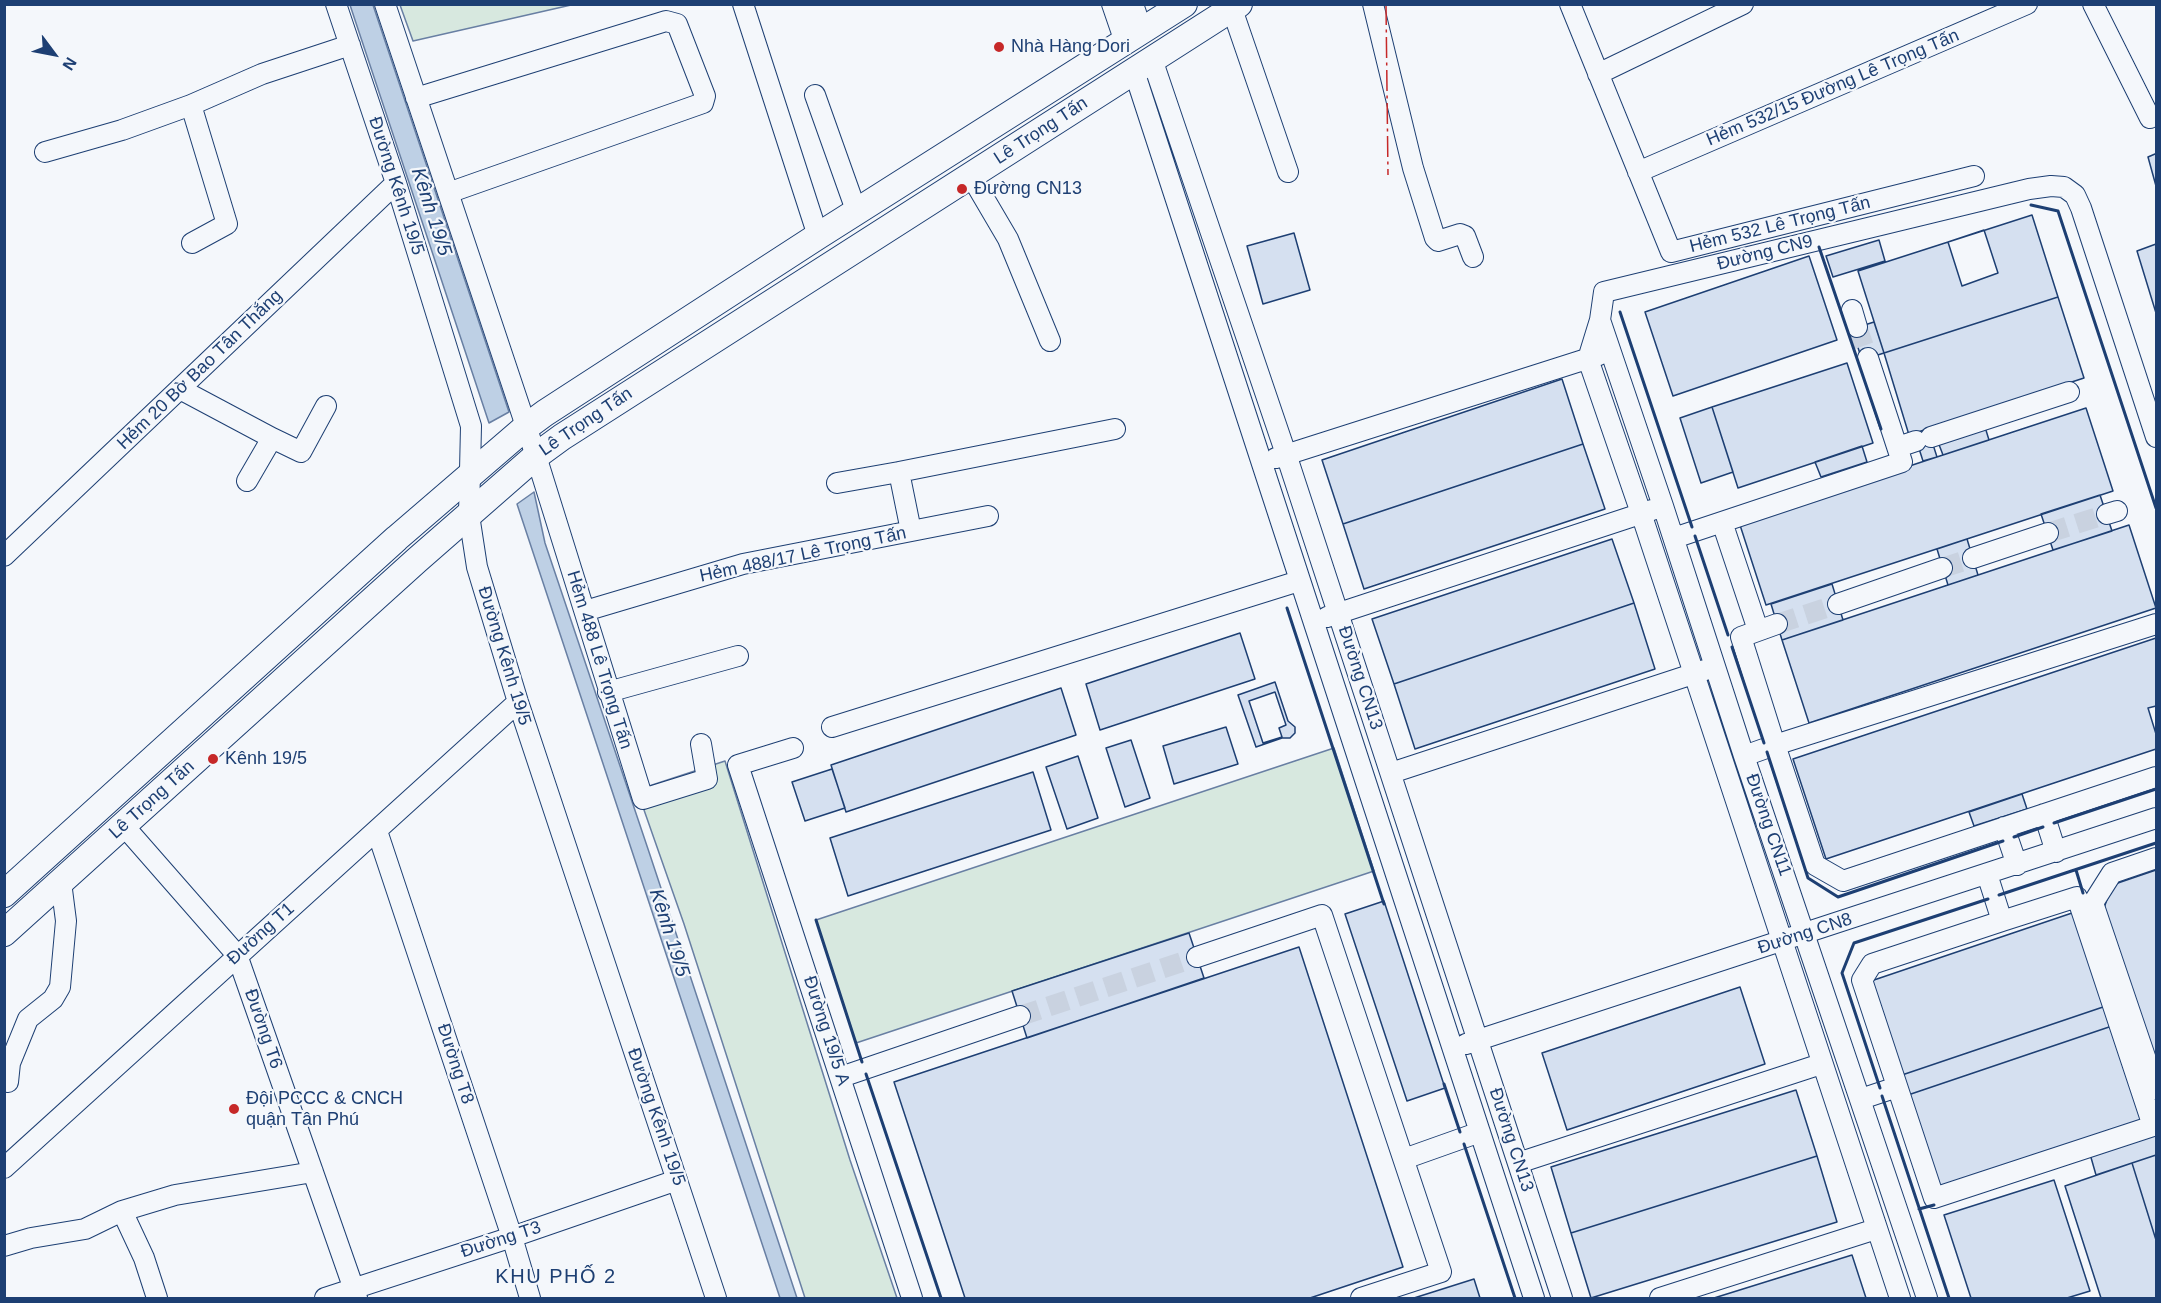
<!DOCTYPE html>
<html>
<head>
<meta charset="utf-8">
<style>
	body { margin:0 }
	#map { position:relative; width:2161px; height:1303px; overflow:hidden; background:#f4f7fb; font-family:Helvetica,sans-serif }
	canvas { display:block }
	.frame { position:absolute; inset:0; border:6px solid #1d3f73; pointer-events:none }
	.north { position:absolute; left:24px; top:24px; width:60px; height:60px; -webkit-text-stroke:4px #f4f7fb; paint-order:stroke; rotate:122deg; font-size:16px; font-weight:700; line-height:24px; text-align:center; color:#1d3f73 }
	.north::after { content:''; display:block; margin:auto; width:21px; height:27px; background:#1d3f73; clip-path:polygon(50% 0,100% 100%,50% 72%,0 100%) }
</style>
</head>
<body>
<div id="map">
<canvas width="2161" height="1303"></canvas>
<div class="frame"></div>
<div class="north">N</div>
</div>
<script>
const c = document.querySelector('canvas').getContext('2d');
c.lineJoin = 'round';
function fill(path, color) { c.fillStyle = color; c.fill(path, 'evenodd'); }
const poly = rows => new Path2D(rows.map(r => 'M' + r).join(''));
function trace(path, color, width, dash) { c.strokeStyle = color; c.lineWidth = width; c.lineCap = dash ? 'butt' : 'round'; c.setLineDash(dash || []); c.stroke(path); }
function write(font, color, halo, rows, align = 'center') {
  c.font = font + ' Helvetica,sans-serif'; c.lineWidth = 4.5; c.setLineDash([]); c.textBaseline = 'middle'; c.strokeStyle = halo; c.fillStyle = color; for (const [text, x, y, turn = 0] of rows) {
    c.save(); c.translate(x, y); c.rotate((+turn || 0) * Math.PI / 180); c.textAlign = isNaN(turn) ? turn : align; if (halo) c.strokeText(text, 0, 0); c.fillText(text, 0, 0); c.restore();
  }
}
const green = poly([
	[400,5,400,4,571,5,413,41,400,5],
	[1334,748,1374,871,856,1043,816,920,1334,748],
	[725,761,850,1160,897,1298,805,1298,684,924,637,790,725,761]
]);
fill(green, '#d7e8df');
trace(green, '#687fa3', 1.5);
const water = poly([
	[350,5,373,5,509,412,489,423,350,5],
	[534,492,545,543,649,852,797,1298,780,1298,517,504,534,492]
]);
fill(water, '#bed0e5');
trace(water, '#687fa3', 1.5);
const building = poly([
	[2155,154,2156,154,2156,186,2148,157,2155,154],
	[2032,215,2058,297,1884,353,1858,271,2032,215],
	[1984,230,1998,273,1962,286,1948,242,1984,230],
	[1294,233,1310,290,1263,304,1247,246,1294,233],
	[1879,240,1885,261,1833,277,1826,256,1879,240],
	[2156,244,2156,313,2137,251,2156,244],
	[1809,256,1837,340,1673,396,1645,312,1809,256],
	[2058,297,2084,378,1909,435,1884,353,2058,297],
	[1874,322,1884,353,1862,360,1852,329,1874,322],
	[1847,363,1873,443,1738,488,1712,407,1847,363],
	[1562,379,1583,444,1343,524,1322,460,1562,379],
	[1712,407,1733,472,1701,483,1680,418,1712,407],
	[2086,408,2113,491,1766,605,1739,522,2086,408],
	[1985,427,1989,440,1943,455,1938,442,1985,427],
	[1928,429,1937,457,1923,461,1914,433,1928,429],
	[1583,444,1605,509,1364,589,1343,524,1583,444],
	[1862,446,1867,462,1821,477,1815,462,1862,446],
	[2100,495,2112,531,2053,550,2041,514,2100,495],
	[2129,525,2156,608,1809,723,1782,640,2129,525],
	[1612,539,1634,603,1394,684,1372,619,1612,539],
	[1967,539,1978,575,1948,585,1937,549,1967,539],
	[1832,584,1843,620,1782,640,1771,604,1832,584],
	[1634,603,1655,669,1415,749,1394,684,1634,603],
	[1240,633,1255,679,1100,730,1086,684,1240,633],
	[2156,638,2156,706,2148,708,2156,734,2156,749,1826,859,1793,759,2156,638],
	[1275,682,1288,721,1295,727,1295,733,1290,738,1282,738,1256,747,1238,695,1275,682],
	[1061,688,1076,735,846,812,831,765,1061,688],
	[1275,692,1286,725,1279,728,1282,737,1263,743,1249,701,1275,692],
	[1226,727,1238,764,1174,784,1163,746,1226,727],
	[1131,740,1150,798,1125,807,1106,748,1131,740],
	[1078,756,1098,818,1067,829,1046,767,1078,756],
	[832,769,845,808,805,821,792,782,832,769],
	[1033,772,1051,830,848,896,830,838,1033,772],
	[2022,794,2027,809,1974,826,1969,812,2022,794],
	[2156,870,2156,1074,2103,911,2112,885,2156,870],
	[1384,901,1445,1088,1407,1101,1345,914,1384,901],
	[2075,912,2106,1006,1902,1075,1871,981,2075,912],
	[1189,933,1204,978,1027,1038,1012,991,1189,933],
	[1299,947,1403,1267,1310,1298,965,1298,894,1082,1299,947],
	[1740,987,1765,1064,1567,1130,1542,1053,1740,987],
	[2106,1006,2112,1026,1908,1095,1902,1075,2106,1006],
	[2112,1026,2143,1120,1939,1189,1908,1095,2112,1026],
	[1796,1090,1817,1156,1571,1233,1551,1167,1796,1090],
	[2156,1133,2156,1155,2096,1175,2090,1154,2156,1133],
	[2156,1155,2156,1240,2132,1163,2156,1155],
	[1817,1156,1837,1222,1591,1298,1571,1233,1817,1156],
	[2132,1163,2156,1240,2156,1298,2101,1298,2065,1186,2132,1163],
	[2054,1180,2090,1291,2067,1298,1971,1298,1944,1215,2054,1180],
	[1852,1255,1866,1298,1714,1298,1852,1255],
	[1474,1279,1480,1298,1414,1298,1474,1279]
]);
fill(building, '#d5e0f0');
trace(building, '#1d3f73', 1.5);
trace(poly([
	[1857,327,1868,358],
	[2048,533,2107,514],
	[1942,568,1973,558],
	[1777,624,1838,604],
	[1020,1016,1197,957]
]), '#c9d2e0', 20, [20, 10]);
const minor = poly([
	[336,4,396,183,471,426,469,515,477,567,518,702,716,1298],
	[385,4,536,456,643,799,707,779,701,744],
	[743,4,818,236],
	[1112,4,1125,42],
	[1133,4,1142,31],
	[1373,4,1413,168,1435,238,1438,241,1460,234,1465,236,1473,257],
	[1570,4,1671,252,1974,176],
	[2093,4,2150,118],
	[1232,9,1288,172],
	[1152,59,1286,454,1562,1298],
	[1134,71,1534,1298],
	[1598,74,1743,4],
	[815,95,857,213],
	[416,98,666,21,677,24,705,96,703,103,448,193],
	[191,105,227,224,192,243],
	[45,152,122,130,191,105,262,74,350,45],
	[1638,172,2027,4],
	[971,176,1008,239,1050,341],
	[1852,310,1857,327],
	[1600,320,1663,506,1744,756,1927,1298],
	[1588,359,1641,513,1900,1298],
	[1588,359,1600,320,1604,292,2029,189,2051,186,2064,187,2075,195,2081,208,2156,437],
	[180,389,272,438,247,481],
	[1931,437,2069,392],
	[272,438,301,452,326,406],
	[1898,447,1916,441],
	[1276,458,1599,355],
	[899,472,1115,429],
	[837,483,899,472,911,531],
	[2107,514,2117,511],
	[1722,522,1758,630],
	[1674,538,1902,462,1868,358],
	[4,556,396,183],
	[1973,558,2048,533],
	[1838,604,1942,568],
	[585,611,743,564,988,516],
	[1327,617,1652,510],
	[1777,624,1741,637,1775,745,2156,624],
	[608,692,738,656],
	[832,727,1299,581],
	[793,748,738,765,912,1298],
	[1744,756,1775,745,1815,865,1843,881,2156,777],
	[1391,773,1705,670],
	[2044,814,2056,852],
	[124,826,237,955,357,1298],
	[2004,827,2017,865],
	[377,831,512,1237,530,1298],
	[2156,858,2112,873,2093,903,2156,1089],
	[1987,874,2002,921,1872,964,1862,980,1934,1198,2153,1126,2077,897,2002,921],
	[1197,957,1322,915,1441,1272,1361,1298],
	[1466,1044,2156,818],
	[841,1077,1020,1016],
	[8,1082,10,1063,28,1019,53,999,60,987,66,921,61,882],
	[1861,1099,1897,1087],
	[1404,1159,1480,1132],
	[1518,1163,1821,1064],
	[4,1168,518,702],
	[122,1211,144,1258,157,1298],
	[4,1246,31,1238,85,1229,122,1211,175,1195,313,1172],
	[325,1298,512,1237,677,1180],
	[1660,1298,1876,1229]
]);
const major = poly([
	[4,894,397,538,526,427,545,413,818,236,1184,4],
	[4,933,417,560,536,456,562,437,1239,4]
]);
trace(minor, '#1d3f73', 22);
trace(major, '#1d3f73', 28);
trace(minor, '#f4f7fb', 20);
trace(major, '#f4f7fb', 26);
trace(poly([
	[2031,205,2058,211,2156,508],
	[1819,247,1881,429],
	[1620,312,1692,527],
	[1695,536,1728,635],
	[1287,608,1384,904],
	[1732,647,1764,743],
	[1767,752,1808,878,1838,897,2003,841],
	[2054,823,2156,789],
	[2014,837,2043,827],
	[2076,870,2083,893],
	[1999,895,2156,843],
	[816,920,862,1062],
	[866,1074,941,1298],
	[1444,1084,1460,1132],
	[1880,1088,1842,973,1854,943,1988,899],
	[1882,1096,1949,1298],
	[1464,1144,1515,1298],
	[1919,1209,1934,1205]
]), '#1d3f73', 3);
trace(poly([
	[1386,4,1388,175]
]), '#c62828', 1.5, [21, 4.5, 3, 4.5]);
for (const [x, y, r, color] of [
	[999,47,6,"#c62828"],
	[962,189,6,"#c62828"],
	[213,759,6,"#c62828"],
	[234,1109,6,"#c62828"]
]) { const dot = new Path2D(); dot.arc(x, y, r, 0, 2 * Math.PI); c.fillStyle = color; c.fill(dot); trace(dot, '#f4f7fb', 2); }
write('18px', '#1d3f73', '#f4f7fb', [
	["Nhà Hàng Dori",1011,47],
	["Đường CN13",974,189],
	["Kênh 19/5",225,759],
	["Đội PCCC & CNCH",246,1099],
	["quận Tân Phú",246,1120]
], 'left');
write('18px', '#1d3f73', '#f4f7fb', [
	["Hẻm 532/15 Đường Lê Trọng Tấn",1833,88,-23],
	["Lê Trọng Tấn",1041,131,-33],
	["Đường Kênh 19/5",396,186,72],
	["Hẻm 532 Lê Trọng Tấn",1780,225,-14],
	["Đường CN9",1765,253,-14],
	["Hẻm 20 Bờ Bao Tân Thắng",200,370,-44],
	["Lê Trọng Tấn",586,422,-34],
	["Hẻm 488/17 Lê Trọng Tấn",803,555,-12],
	["Đường Kênh 19/5",504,656,73],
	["Hẻm 488 Lê Trọng Tấn",599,660,73],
	["Đường CN13",1360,678,72],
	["Lê Trọng Tấn",152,800,-42],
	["Đường CN11",1768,825,71],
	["Đường T1",261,934,-42],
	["Đường CN8",1805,934,-18],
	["Đường T6",263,1029,71],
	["Đường 19/5 A",826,1031,72],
	["Đường T8",455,1064,72],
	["Đường Kênh 19/5",656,1117,71],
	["Đường CN13",1511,1140,72],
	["Đường T3",501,1240,-18]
]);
write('italic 20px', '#1d3f73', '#f4f7fb', [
	["Kênh 19/5",431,212,72],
	["Kênh 19/5",669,933,72]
]);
c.letterSpacing = '1.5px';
write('20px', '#1d3f73', '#f4f7fb', [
	["KHU PHỐ 2",556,1277]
]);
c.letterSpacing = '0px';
</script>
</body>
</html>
